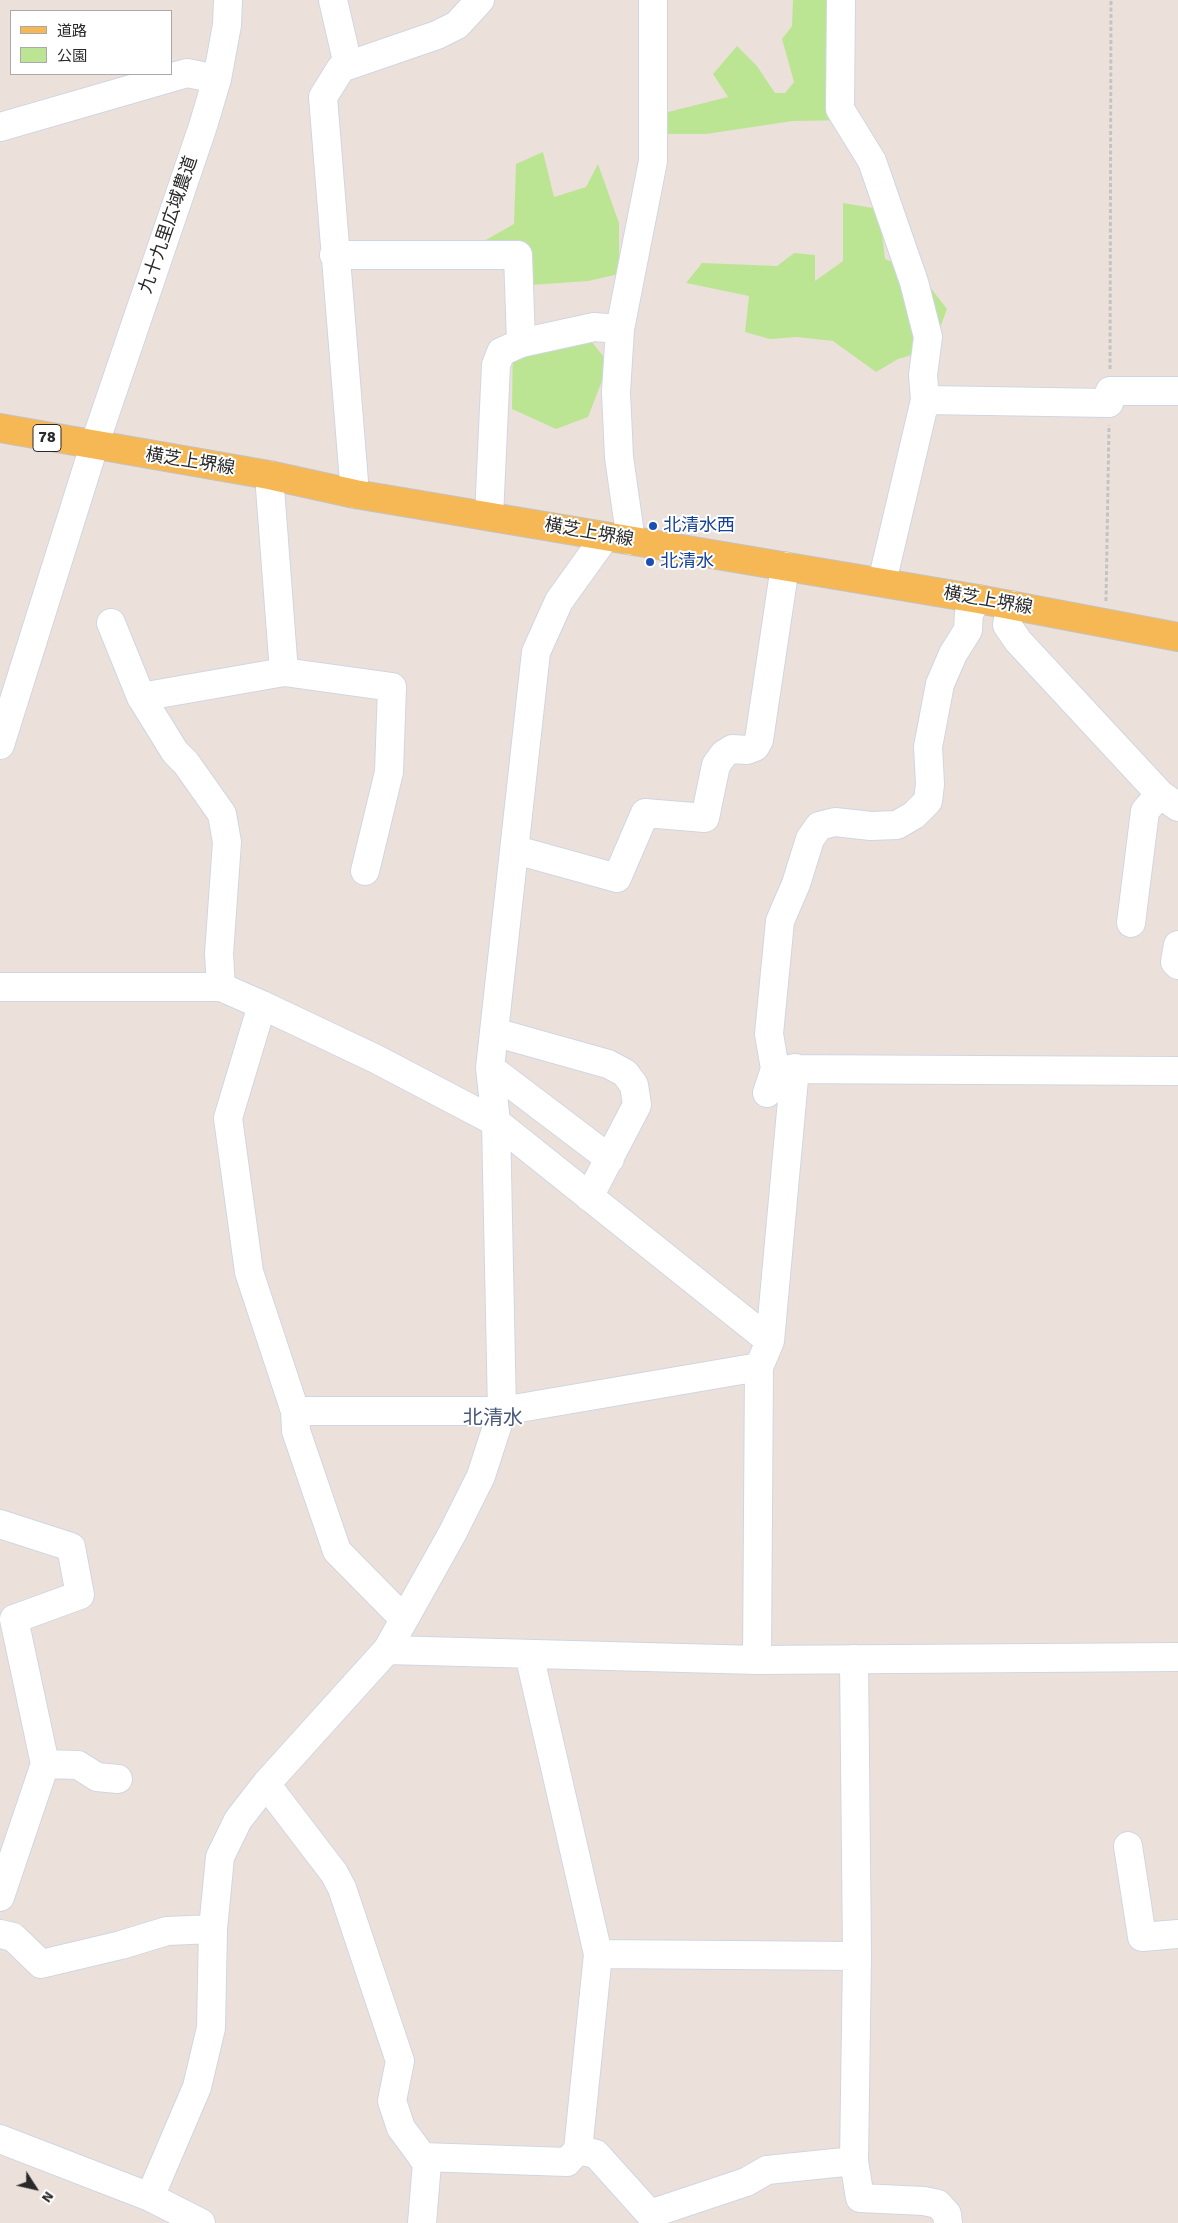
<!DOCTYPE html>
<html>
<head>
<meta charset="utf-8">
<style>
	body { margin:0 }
	#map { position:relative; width:1178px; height:2223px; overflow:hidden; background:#ece1da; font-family:Signika,"Noto Sans JP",sans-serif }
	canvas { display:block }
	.legend { position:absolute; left:10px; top:10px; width:162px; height:65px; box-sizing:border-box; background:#fff; border:1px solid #a9a9a9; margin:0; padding:6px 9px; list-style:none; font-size:15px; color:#292929 }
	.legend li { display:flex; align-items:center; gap:10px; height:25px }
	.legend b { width:25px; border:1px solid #a9a9a9 }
	.north { position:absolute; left:10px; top:2163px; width:50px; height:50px; -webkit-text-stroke:4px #fff; paint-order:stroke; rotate:125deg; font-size:14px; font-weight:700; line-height:20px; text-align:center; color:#292929 }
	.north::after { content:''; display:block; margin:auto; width:18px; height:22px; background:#292929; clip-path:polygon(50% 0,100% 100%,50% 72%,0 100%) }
</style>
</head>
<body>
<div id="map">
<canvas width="1178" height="2223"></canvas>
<ul class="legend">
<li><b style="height:6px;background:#f6b854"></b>道路</li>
<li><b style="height:14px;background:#bbe593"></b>公園</li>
</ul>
<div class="north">N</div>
</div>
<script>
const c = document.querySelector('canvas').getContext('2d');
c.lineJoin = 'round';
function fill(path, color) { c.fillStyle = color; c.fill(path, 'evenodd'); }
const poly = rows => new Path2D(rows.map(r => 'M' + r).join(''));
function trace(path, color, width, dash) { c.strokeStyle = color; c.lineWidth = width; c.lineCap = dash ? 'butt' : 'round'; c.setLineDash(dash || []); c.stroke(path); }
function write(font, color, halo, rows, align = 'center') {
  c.font = font + ' Signika,"Noto Sans JP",sans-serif'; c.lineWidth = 4; c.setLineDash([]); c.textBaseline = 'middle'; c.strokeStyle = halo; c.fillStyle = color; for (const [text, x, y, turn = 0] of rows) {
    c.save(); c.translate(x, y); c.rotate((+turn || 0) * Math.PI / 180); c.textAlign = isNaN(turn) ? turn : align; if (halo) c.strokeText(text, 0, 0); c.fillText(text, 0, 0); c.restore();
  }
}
fill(poly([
	[793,0,827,0,852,120,793,121,706,134,661,134,660,114,728,97,713,74,737,46,757,66,775,93,785,93,794,82,782,39,792,26],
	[543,152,554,197,586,187,598,164,619,223,619,274,588,281,531,285,484,241,514,224,516,164],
	[843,203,879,209,885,259,919,273,947,309,932,349,898,359,876,372,833,341,797,337,770,339,745,332,749,296,686,283,702,263,777,266,794,253,815,255,815,281,843,261],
	[586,335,609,363,588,417,556,429,512,409,513,336]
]), '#bbe593');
const minor = poly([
	[333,0,348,65],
	[841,0,840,109,872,161,914,282,928,337,923,375,925,400,882,582],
	[0,127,187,73,217,79],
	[334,255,518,255,521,343],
	[1110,391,1178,391],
	[925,400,1109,403],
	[269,475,284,672],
	[355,494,323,97,341,68,437,35,457,25,480,0],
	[489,516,496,365,501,352,521,343,594,327,620,329],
	[631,541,619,457,616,392,620,329,653,161,653,0],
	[1011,605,1007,625,1018,641,1160,794,1178,807],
	[111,623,141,697,175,752,186,763,222,814,227,842,219,954,221,987],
	[141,697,284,672,392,687,389,772,365,871],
	[0,745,94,446,203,126,217,79,227,25,228,0],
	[516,850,617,878,645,813,705,818,716,765,724,754,732,749,747,750,755,747,759,740,785,566],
	[1131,923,1145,811,1160,794],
	[1178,945,1175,962,1178,965],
	[0,987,221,987,262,1005,376,1059,496,1122,770,1341],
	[262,1005,228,1118,249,1272,295,1411,296,1431,337,1551,404,1619],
	[494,1032,608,1064,625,1073,634,1085,637,1105,589,1197],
	[490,1068,610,1159],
	[777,1069,1178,1071],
	[767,1093,775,1069,769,1034,780,921,796,884,810,839,819,826,835,822,871,826,897,825,914,815,928,801,930,784,928,747,940,684,953,654,968,630,969,613,978,599],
	[295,1411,502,1411,759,1367],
	[0,1524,71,1547,80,1595,14,1619,45,1764,0,1897],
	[387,1650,757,1660,1178,1657],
	[529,1654,598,1954],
	[854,1659,857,1956,854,2161,860,2198,924,2201,938,2204,947,2214,948,2223],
	[757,1660,759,1367,770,1341,795,1068],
	[45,1764,78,1765,97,1777,118,1779],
	[266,1784,334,1873,342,1888,400,2061,392,2101,401,2128,427,2163,422,2223],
	[1128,1846,1142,1937,1178,1934],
	[0,1934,13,1937,41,1964,121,1945,167,1931,213,1929],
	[0,2139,150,2197,201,2223],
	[578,2150,596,2154,650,2214,746,2182,767,2170,854,2161],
	[422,2157,567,2162,578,2150,598,1954,857,1956],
	[150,2197,197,2087,211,2028,213,1929,220,1857,238,1820,266,1784,387,1650,452,1534,481,1476,502,1411,496,1122,490,1068,536,652,559,601,605,537]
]);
const major = poly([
	[0,428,269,475,355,494,978,599,1178,637]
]);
trace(minor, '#cfd6e3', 30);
trace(major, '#c3c3c3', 30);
trace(poly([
	[1110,369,1111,0],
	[1106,601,1109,425]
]), '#c3c3c3', 3, [4, 2.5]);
trace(minor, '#fff', 28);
trace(major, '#f6b854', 28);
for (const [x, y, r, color] of [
	[653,526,5,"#1a4fb4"],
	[650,562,5,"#1a4fb4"]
]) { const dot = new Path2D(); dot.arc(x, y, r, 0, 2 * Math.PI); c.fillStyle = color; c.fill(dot); trace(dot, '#fff', 2); }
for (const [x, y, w] of [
	[47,438,28]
]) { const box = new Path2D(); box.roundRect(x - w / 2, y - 13.5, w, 27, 4); c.fillStyle = '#fff'; c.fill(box); trace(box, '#292929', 1); }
write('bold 16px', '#292929', null, [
	["78",47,438]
]);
write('18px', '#292929', '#fff', [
	["九十九里広域農道",169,225,-71],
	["横芝上堺線",190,462,9],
	["横芝上堺線",589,533,10],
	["横芝上堺線",988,601,10]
]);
write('18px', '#164399', '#fff', [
	["北清水西",663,526],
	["北清水",660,562]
], 'left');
write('20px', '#47587b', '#fff', [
	["北清水",493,1419]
]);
</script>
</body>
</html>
